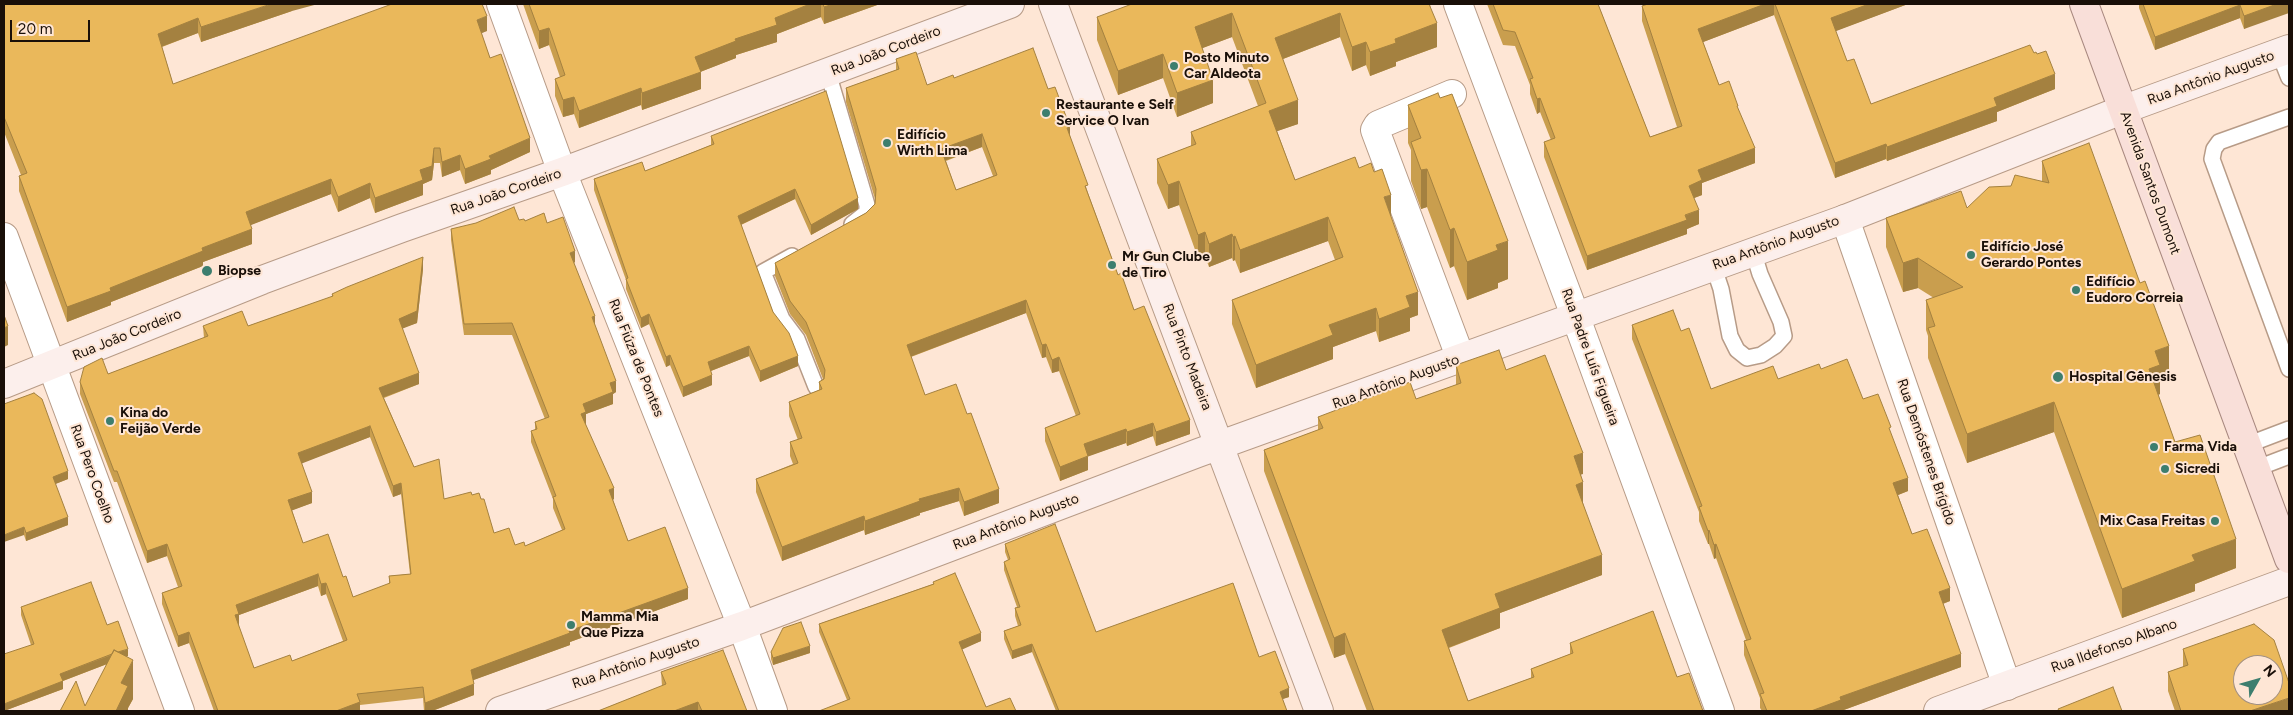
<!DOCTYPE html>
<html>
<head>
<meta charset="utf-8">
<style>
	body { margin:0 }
	#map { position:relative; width:2293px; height:715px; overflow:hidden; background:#fee6d5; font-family:Figtree,sans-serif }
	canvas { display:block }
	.frame { position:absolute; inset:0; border:5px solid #190f08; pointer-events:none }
	.north { position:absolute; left:2233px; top:655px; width:50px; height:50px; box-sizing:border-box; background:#fee6d5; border:1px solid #a29083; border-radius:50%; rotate:52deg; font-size:14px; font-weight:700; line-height:20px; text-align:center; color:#190f08 }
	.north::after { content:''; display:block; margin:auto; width:18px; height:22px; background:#3d7e6e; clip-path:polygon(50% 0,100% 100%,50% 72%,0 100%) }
	.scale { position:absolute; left:10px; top:20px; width:80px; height:22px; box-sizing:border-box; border:2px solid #190f08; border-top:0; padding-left:6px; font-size:15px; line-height:18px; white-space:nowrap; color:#190f08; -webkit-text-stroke:4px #fee6d5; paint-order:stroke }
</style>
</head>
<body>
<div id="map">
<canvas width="2293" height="715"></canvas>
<div class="frame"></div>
<div class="north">N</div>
<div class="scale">20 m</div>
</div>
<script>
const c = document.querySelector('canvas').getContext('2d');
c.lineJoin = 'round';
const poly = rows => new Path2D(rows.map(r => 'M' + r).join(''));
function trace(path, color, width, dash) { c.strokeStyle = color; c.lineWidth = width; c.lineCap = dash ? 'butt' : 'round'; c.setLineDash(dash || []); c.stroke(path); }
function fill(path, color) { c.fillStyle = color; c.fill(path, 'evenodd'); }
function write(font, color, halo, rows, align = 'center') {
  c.font = font + ' Figtree,sans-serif'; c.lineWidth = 4; c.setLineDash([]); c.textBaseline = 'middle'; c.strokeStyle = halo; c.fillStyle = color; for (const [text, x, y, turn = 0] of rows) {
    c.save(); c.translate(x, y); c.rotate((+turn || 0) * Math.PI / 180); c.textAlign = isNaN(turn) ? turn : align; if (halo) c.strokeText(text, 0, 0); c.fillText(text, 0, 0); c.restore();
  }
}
const lane = poly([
	[2279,53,2289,78],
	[828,73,867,205,867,212,852,224],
	[2289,117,2219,142,2214,149,2212,159,2289,369],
	[792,256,763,272,782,319,797,339,816,387],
	[1713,265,1721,289,1730,336,1737,350,1747,358,1761,355,1775,346,1784,336,1781,322,1760,274,1753,251],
	[2247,445,2289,429],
	[2255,469,2289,456]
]);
const street = poly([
	[501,4,562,172,742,626,773,711],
	[1458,4,1576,318,1720,711],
	[1452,94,1378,125,1375,130,1461,359],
	[1845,219,2007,686],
	[4,237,180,711]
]);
const secondary = poly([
	[1053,4,1319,711],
	[4,384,262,280,402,228,562,172,1010,4],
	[500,711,742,626,1198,453,1845,219,2122,110,2289,49],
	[1938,711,2289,581]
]);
const primary = poly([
	[2084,4,2289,559]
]);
trace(lane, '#b79b87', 18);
trace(street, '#b79b87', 30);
trace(secondary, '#b79b87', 30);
trace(primary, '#a8887f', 30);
trace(lane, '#fff', 15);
trace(street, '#fff', 28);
trace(secondary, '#fcefec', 28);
trace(primary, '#f9dfd9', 28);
fill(poly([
	[4,4,292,11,201,42,198,33,162,47,173,84,487,31,481,33,490,58,530,152,491,170,491,174,465,184,460,170,442,177,440,163,434,163,432,180,423,184,423,195,375,213,370,198,338,212,331,194,250,225,252,244,203,262,203,266,111,302,111,305,67,322,19,191,19,176,21,175,4,132],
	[523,4,880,4,824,24,821,17,777,34,777,42,736,55,736,58,700,72,701,89,642,110,641,105,579,128,574,114,563,117,555,96,555,79,560,77,549,45,539,49],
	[1430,4,1437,47,1396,62,1396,66,1370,76,1366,65,1352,71,1340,37,1283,59,1298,124,1277,131,1295,180,1359,168,1391,218,1418,315,1410,318,1410,331,1379,342,1376,331,1333,347,1333,359,1256,388,1232,324,1232,300,1335,260,1328,241,1240,273,1235,260,1233,261,1232,258,1209,267,1205,256,1198,258,1179,205,1168,209,1157,183,1157,159,1191,146,1191,132,1258,106,1232,37,1202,48,1213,103,1177,117,1163,78,1118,95,1097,40,1097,17],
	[1487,4,1598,4,1650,137,1677,127,1642,21,1642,6,1643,6,1643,4,1908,4,1835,31,1847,61,1871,104,2034,53,2055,89,1997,112,1997,121,1887,161,1886,159,1835,178,1774,15,1703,42,1719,85,1738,110,1755,163,1702,183,1702,195,1694,198,1699,224,1687,229,1687,234,1587,270,1544,157,1544,142,1551,140,1540,112,1537,114,1530,94,1530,85,1515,46,1503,45],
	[2139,4,2289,4,2244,29,2240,18,2155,50,2139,8],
	[896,59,927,85,954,78,1048,89,1070,136,1088,193,1118,275,1190,434,1156,446,1153,436,1127,446,1126,443,1088,456,1088,470,1060,481,1045,441,1045,428,1076,416,1059,371,1052,373,1046,357,1042,358,1026,313,911,357,925,395,999,503,964,516,959,501,920,513,920,515,865,535,864,530,782,561,756,492,756,479,793,464,790,456,790,442,798,440,789,416,789,402,819,390,819,382,823,379,806,335,790,314,775,276,775,263,866,213,875,204,875,199,846,102,846,88,896,70],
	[982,147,993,176,956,190,946,161],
	[1408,105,1508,279,1498,283,1498,288,1467,300,1454,266,1450,268,1427,207,1421,209,1411,181,1411,150,1408,143],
	[711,136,858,209,811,235,795,199,741,225,773,312,798,366,760,382,749,356,711,371,712,385,683,397,670,365,666,367,649,324,641,328,626,289,626,280,594,190,594,179,645,171,711,145],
	[2042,161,2169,375,2160,379,2160,394,2158,395,2175,442,2236,568,2195,584,2195,591,2122,618,2054,432,1967,463,1928,358,1928,336,1926,330,1926,300,1934,298,1918,288,1903,292,1886,247,1886,218,1967,208,2011,186,2042,181],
	[519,220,547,223,575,262,574,263,616,392,613,394,613,404,586,414,586,424,585,424,614,499,613,500,628,541,688,599,570,642,570,645,473,680,474,695,432,711,424,711,423,698,360,705,360,711,214,711,189,643,178,647,162,604,162,593,178,587,167,556,147,563,117,482,114,482,80,394,80,382,108,374,204,338,203,326,248,326,332,297,332,294,423,269,417,323,402,328,419,384,384,398,414,467,444,499,472,495,481,499,494,533,515,545,525,546,562,530,553,508,553,499,531,442,531,431,535,430,535,422,545,419,512,335,464,335,451,240,451,229],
	[370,437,393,497,401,494,410,574,389,576,389,584,353,597,343,577,303,543,292,510,312,503,301,463],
	[318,586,321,596,326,594,343,641,292,661,254,668,238,626,239,625,239,615],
	[1632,325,1681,331,1711,389,1778,379,1821,369,1863,399,1891,435,1908,491,1898,495,1912,534,1950,601,1943,604,1961,667,1841,711,1762,711,1760,708,1760,698,1744,655,1744,641,1746,640,1716,558,1714,559,1709,544,1708,544,1699,521,1699,512,1632,339],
	[1456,365,1506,370,1583,474,1581,474,1583,503,1602,575,1500,613,1500,628,1449,648,1468,701,1531,678,1531,669,1570,654,1570,643,1677,677,1703,711,1367,711,1345,654,1334,658,1264,471,1264,450,1318,430,1318,417,1416,399,1456,385],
	[4,404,68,479,55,484,68,525,26,541,24,535],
	[1005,544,1096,632,1259,657,1289,697,1282,699,1287,711,1056,711,1034,657,1032,652,1012,659,1004,639,1004,631,1018,626,1015,616,1015,608,1017,607,1004,570,1004,562,1008,560,1005,552],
	[933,582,981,641,961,649,986,707,1016,711,847,700,819,632,819,624,933,584],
	[21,607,107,625,128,656,126,657,133,699,128,708,128,711,85,706,107,664,63,681,63,689,4,711,31,645,21,615],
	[2183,649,2289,711,2175,711,2168,691,2168,672,2183,667],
	[771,652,810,653,773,665,771,659],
	[661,672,747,711,598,711,662,686]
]), '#c99e4e');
fill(poly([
	[271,4,318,4,292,11,201,42,201,27],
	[810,4,821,4,821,17,777,34,777,42,736,55,736,58,695,74,695,57,735,39,775,18],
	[833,4,880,4,824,24,824,7],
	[1765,4,1774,4,1774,15,1698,44,1698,29],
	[1869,4,1908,4,1831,33,1831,18],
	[2277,4,2289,4,2289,13,2244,29,2244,16],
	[2240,5,2240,18,2155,50,2155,37],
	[1232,13,1232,37,1195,51,1195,27],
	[1340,13,1340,37,1275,62,1275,38],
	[487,16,487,31,477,35,477,20],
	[198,18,198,33,158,48,158,34],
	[1437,23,1437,47,1396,62,1396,66,1370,76,1370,52,1395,39],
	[549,28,549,45,539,49,539,31],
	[1366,42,1366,65,1352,71,1352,47],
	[1163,54,1163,78,1118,95,1118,71],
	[701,72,701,89,642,110,642,93],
	[2055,74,2055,89,1997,112,1997,121,1887,161,1887,147,1994,98],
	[1213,80,1213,103,1177,117,1177,93],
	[641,88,641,105,579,128,579,111],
	[574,97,574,114,563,117,563,100],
	[1540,98,1540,112,1537,114,1537,99],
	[1298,100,1298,124,1269,134,1269,111],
	[1070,127,1070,140,1067,128],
	[982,134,982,147,941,162,941,149],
	[530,138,530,152,491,170,491,174,465,184,465,169,489,156],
	[1886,144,1886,159,1835,178,1835,163],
	[434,148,434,163,432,180,423,184,423,195,375,213,375,198,420,170],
	[1755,148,1755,163,1702,183,1702,195,1689,200,1689,186,1698,170],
	[460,155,460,170,442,177,442,162],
	[1427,169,1427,207,1421,209,1421,170],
	[331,179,331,194,246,227,246,212],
	[1179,181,1179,205,1168,209,1168,185],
	[370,183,370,198,338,212,338,197],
	[795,189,795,199,738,226,738,216],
	[1391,195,1391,218,1384,197],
	[858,198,858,209,811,235,811,225],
	[1699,210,1699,224,1687,229,1687,234,1587,270,1587,256],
	[1328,217,1328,241,1240,273,1240,250],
	[1454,228,1454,266,1450,268,1450,230],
	[252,229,252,244,203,262,203,266,111,302,111,305,67,322,67,307,202,248],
	[1205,232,1205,256,1198,258,1198,235],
	[1232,234,1232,258,1209,267,1209,244],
	[1235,236,1235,260,1233,261,1233,237],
	[1508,241,1508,279,1498,283,1498,288,1467,300,1467,262,1496,245],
	[575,251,575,262,570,264,570,253],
	[423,257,423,269,417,323,399,330,399,319],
	[1918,258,1918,288,1903,292,1903,263],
	[1418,292,1418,315,1410,318,1410,331,1379,342,1379,319,1406,296],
	[1026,300,1026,313,907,358,907,345],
	[1376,308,1376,331,1333,347,1333,359,1256,388,1256,365,1329,325],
	[649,314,649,324,641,328,641,318],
	[595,316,595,327,592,317],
	[8,326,8,345,4,347,4,328],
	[1046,344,1046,357,1042,358,1042,345],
	[749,346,749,356,708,372,708,362],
	[2169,346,2169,375,2160,379,2160,394,2149,398,2149,369,2155,351],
	[670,355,670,365,666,367,666,357],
	[798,356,798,366,760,382,760,371],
	[1059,357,1059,371,1052,373,1052,360],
	[419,373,419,384,379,399,379,388],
	[712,375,712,385,683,397,683,387],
	[616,381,616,392,613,394,613,404,586,414,586,424,581,426,581,414,583,404,610,383],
	[2054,402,2054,432,1967,463,1967,434],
	[1190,420,1190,434,1156,446,1156,432],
	[1153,423,1153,436,1127,446,1127,432],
	[370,426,370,437,298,465,298,453],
	[1126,429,1126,443,1084,458,1084,444],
	[1583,453,1583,474,1574,477,1574,456],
	[1088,456,1088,470,1060,481,1060,467],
	[68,471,68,479,53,485,53,477],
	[1908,478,1908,491,1893,497,1893,483],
	[1583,482,1583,503,1576,506,1576,485],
	[401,483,401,494,393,497,393,486],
	[614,488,614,499,609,501,609,490],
	[959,488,959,501,920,513,920,515,865,535,865,521,919,499],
	[999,489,999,503,964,516,964,502],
	[312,492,312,503,288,512,288,500],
	[864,516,864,530,782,561,782,547],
	[68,517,68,525,26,541,26,533],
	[24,527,24,535,4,542,4,535],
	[1709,530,1709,544,1708,544,1708,531],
	[2236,539,2236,568,2195,584,2195,591,2122,618,2122,589,2192,555],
	[167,544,167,556,147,563,147,551],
	[1716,544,1716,558,1714,559,1714,545],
	[1602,555,1602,575,1500,613,1500,628,1442,650,1442,630,1495,594],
	[318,574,318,586,239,615,239,625,235,627,235,615,236,605],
	[326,583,326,594,321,596,321,584],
	[688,588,688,599,570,642,570,645,471,681,471,670,569,631],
	[1950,588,1950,601,1939,605,1939,592],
	[189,632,189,643,178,647,178,636],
	[981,633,981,641,959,651,959,642],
	[1345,633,1345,654,1334,658,1334,638],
	[1032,644,1032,652,1012,659,1012,651],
	[810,646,810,653,773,665,773,658],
	[128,649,128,656,60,682,60,674],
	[1961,654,1961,667,1841,711,1811,711,1840,697],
	[133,660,133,699,128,708,128,711,116,711,121,683],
	[63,681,63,689,4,711,4,704],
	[474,684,474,695,432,711,425,711,425,703],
	[1289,688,1289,697,1280,700,1280,692],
	[2289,698,2289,711,2250,711],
	[360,702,360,711,336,711],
	[698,702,698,711,674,711]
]), '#a48140');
const building = poly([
	[4,4,271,4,201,27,198,18,158,34,173,84,392,4,482,4,487,16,477,20,490,58,501,54,530,138,489,156,491,159,465,169,460,155,442,162,440,148,434,148,432,166,420,170,423,180,375,198,370,183,338,197,331,179,246,212,252,229,202,248,203,251,110,288,111,291,67,307,19,176,27,173,4,117,4,4],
	[529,4,810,4,775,18,777,25,735,39,736,41,695,57,701,72,642,93,641,88,579,111,574,97,563,100,555,79,565,75,549,28,539,31,529,4],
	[823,4,833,4,824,7,823,4],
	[1132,4,1429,4,1437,23,1395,39,1396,43,1370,52,1366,42,1352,47,1340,13,1275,38,1298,100,1269,111,1295,180,1355,157,1359,168,1371,163,1374,172,1382,169,1391,195,1384,197,1418,292,1406,296,1410,307,1379,319,1376,308,1329,325,1333,335,1256,365,1232,300,1343,257,1328,217,1240,250,1235,236,1233,237,1232,234,1209,244,1205,232,1198,235,1179,181,1168,185,1157,159,1196,144,1191,132,1266,103,1232,13,1195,27,1213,80,1177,93,1163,54,1118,71,1097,17,1132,4],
	[1493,4,1598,4,1650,137,1682,126,1642,6,1648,4,1765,4,1698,29,1719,85,1729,81,1738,106,1737,106,1755,148,1698,170,1702,180,1689,186,1699,210,1685,215,1687,220,1587,256,1544,142,1555,138,1540,98,1537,99,1530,79,1533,78,1515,32,1503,30,1493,4],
	[1775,4,1869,4,1831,18,1847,61,1854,59,1871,104,2030,45,2034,53,2036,52,2037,54,2046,51,2055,74,1994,98,1997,106,1887,147,1886,144,1835,163,1775,4],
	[2143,4,2277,4,2244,16,2240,5,2155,37,2143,4],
	[1033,48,1048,89,1055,87,1070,127,1067,128,1088,185,1085,186,1118,275,1121,273,1134,310,1144,306,1190,420,1156,432,1153,423,1127,432,1126,429,1084,444,1088,456,1060,467,1045,428,1080,414,1059,357,1052,360,1046,344,1042,345,1026,300,907,345,925,395,956,384,967,414,971,413,999,489,964,502,959,488,919,499,920,501,865,521,864,516,782,547,756,479,798,463,790,442,802,438,789,402,822,389,819,382,824,379,825,370,806,322,790,301,775,263,866,213,875,204,876,189,846,88,899,69,896,59,916,52,927,85,953,75,954,78,1033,48],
	[982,134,997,175,956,190,941,149,982,134],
	[826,91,858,198,811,225,795,189,738,216,773,312,789,333,798,356,760,371,749,346,708,362,712,375,683,387,670,355,666,357,649,314,641,318,626,279,628,278,594,179,642,162,645,171,694,152,714,144,711,136,826,91],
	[1438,93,1440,98,1452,94,1508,241,1496,245,1498,250,1467,262,1454,228,1450,230,1427,169,1421,170,1411,142,1421,138,1408,105,1438,93],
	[2089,143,2140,283,2145,281,2169,346,2155,351,2160,365,2149,369,2175,442,2200,435,2236,539,2192,555,2195,561,2122,589,2054,402,1967,434,1928,328,1935,326,1926,300,1963,287,1918,258,1903,263,1886,218,1961,191,1967,208,1989,187,2011,186,2015,175,2049,183,2042,161,2089,143],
	[514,207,519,220,524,219,525,221,544,213,547,223,563,217,575,251,570,253,595,316,592,317,616,381,610,383,613,392,583,404,586,412,581,414,614,488,609,490,628,541,665,527,688,588,569,631,570,633,471,670,474,684,425,703,423,687,357,694,360,702,336,711,218,711,189,632,178,636,162,593,182,586,167,544,147,551,117,471,114,471,80,382,84,367,102,358,108,374,208,336,203,326,242,311,248,326,333,296,332,294,347,287,423,257,417,311,399,319,419,373,379,388,414,467,439,459,444,499,471,492,472,495,479,493,481,499,484,499,494,533,509,528,515,545,524,542,525,546,565,529,553,497,556,496,531,431,537,429,535,422,549,417,512,323,464,324,451,229,476,223,514,207],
	[370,426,393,486,401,483,411,574,389,576,390,583,353,597,346,576,343,577,328,534,303,543,288,500,312,492,298,453,370,426],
	[318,574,321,584,326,583,347,640,292,661,290,655,254,668,235,615,239,614,236,605,318,574],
	[1673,310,1681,331,1689,328,1711,389,1773,366,1778,379,1819,364,1821,369,1847,359,1863,399,1878,394,1891,427,1889,428,1908,478,1893,483,1912,534,1927,529,1950,588,1939,592,1961,654,1840,697,1841,700,1811,711,1767,711,1760,694,1764,693,1744,641,1751,639,1716,544,1714,545,1709,530,1708,531,1699,507,1702,506,1632,325,1673,310],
	[4,315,8,326,4,328,4,315],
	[1499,350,1506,370,1545,355,1583,453,1574,456,1583,482,1576,485,1602,555,1495,594,1500,608,1442,630,1468,701,1534,677,1531,669,1573,653,1570,643,1653,611,1677,677,1689,673,1703,711,1374,711,1345,633,1334,638,1264,450,1323,428,1318,417,1410,382,1416,399,1461,383,1456,365,1499,350],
	[34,393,42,399,68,471,53,477,68,517,26,533,24,527,4,535,4,404,34,393],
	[1055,524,1096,632,1233,583,1259,657,1275,651,1289,688,1280,692,1287,711,1059,711,1034,649,1032,644,1012,651,1004,631,1021,625,1015,608,1020,607,1004,562,1010,559,1005,544,1055,524],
	[955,573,981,633,959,642,986,707,1010,698,1016,711,819,711,850,699,819,624,934,584,933,582,955,573],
	[91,582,107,625,118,621,128,649,118,652,114,650,112,654,60,674,63,681,4,704,4,654,34,644,21,607,91,582],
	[801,622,810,646,773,658,771,652,783,628,801,622],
	[2254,624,2274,640,2289,683,2289,698,2250,711,2181,711,2168,672,2188,665,2183,649,2254,624],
	[2243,665,2273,665,2273,695,2243,695,2243,665],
	[114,650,133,660,121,683,128,686,116,711,60,711,76,681,85,706,114,650],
	[723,650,747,711,702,711,698,702,674,711,598,711,666,684,661,672,723,650],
	[2113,687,2122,711,2059,711,2058,709,2113,687]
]);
fill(building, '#eab85b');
trace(building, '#a48140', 1);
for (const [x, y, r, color] of [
	[1174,66,5,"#3d7e6e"],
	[1046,113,5,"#3d7e6e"],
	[887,143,5,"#3d7e6e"],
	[1971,255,5,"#3d7e6e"],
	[1112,265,5,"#3d7e6e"],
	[207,271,6,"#3d7e6e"],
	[2076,290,5,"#3d7e6e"],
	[2058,377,6,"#3d7e6e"],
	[110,421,5,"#3d7e6e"],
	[2154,447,5,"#3d7e6e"],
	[2165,469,5,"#3d7e6e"],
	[2215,521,5,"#3d7e6e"],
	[571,625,5,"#3d7e6e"]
]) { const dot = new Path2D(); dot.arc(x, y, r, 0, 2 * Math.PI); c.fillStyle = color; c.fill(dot); trace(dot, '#fee6d5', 2); }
write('14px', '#190f08', '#fee6d5', [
	["Rua João Cordeiro",886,51,-21],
	["Rua Antônio Augusto",2211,78,-20],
	["Avenida Santos Dumont",2150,183,70],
	["Rua João Cordeiro",506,192,-19],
	["Rua Antônio Augusto",1776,243,-20],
	["Rua João Cordeiro",127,335,-22],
	["Rua Pinto Madeira",1187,357,69],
	["Rua Padre Luís Figueira",1590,357,70],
	["Rua Fiúza de Pontes",636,358,68],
	["Rua Antônio Augusto",1396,382,-20],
	["Rua Demóstenes Brígido",1926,452,71],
	["Rua Pero Coelho",92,474,70],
	["Rua Antônio Augusto",1016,522,-21],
	["Rua Ildefonso Albano",2114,646,-20],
	["Rua Antônio Augusto",636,663,-19]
]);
write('bold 14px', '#190f08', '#fee6d5', [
	["Posto Minuto",1184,58],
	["Car Aldeota",1184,74],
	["Restaurante e Self",1056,105],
	["Service O Ivan",1056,121],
	["Edifício",897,135],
	["Wirth Lima",897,151],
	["Edifício José",1981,247],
	["Gerardo Pontes",1981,263],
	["Mr Gun Clube",1122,257],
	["de Tiro",1122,273],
	["Biopse",218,271],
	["Edifício",2086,282],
	["Eudoro Correia",2086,298],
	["Hospital Gênesis",2069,377],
	["Kina do",120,413],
	["Feijão Verde",120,429],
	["Farma Vida",2164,447],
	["Sicredi",2175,469],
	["Mix Casa Freitas",2205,521,"right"],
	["Mamma Mia",581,617],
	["Que Pizza",581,633]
], 'left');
</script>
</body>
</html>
